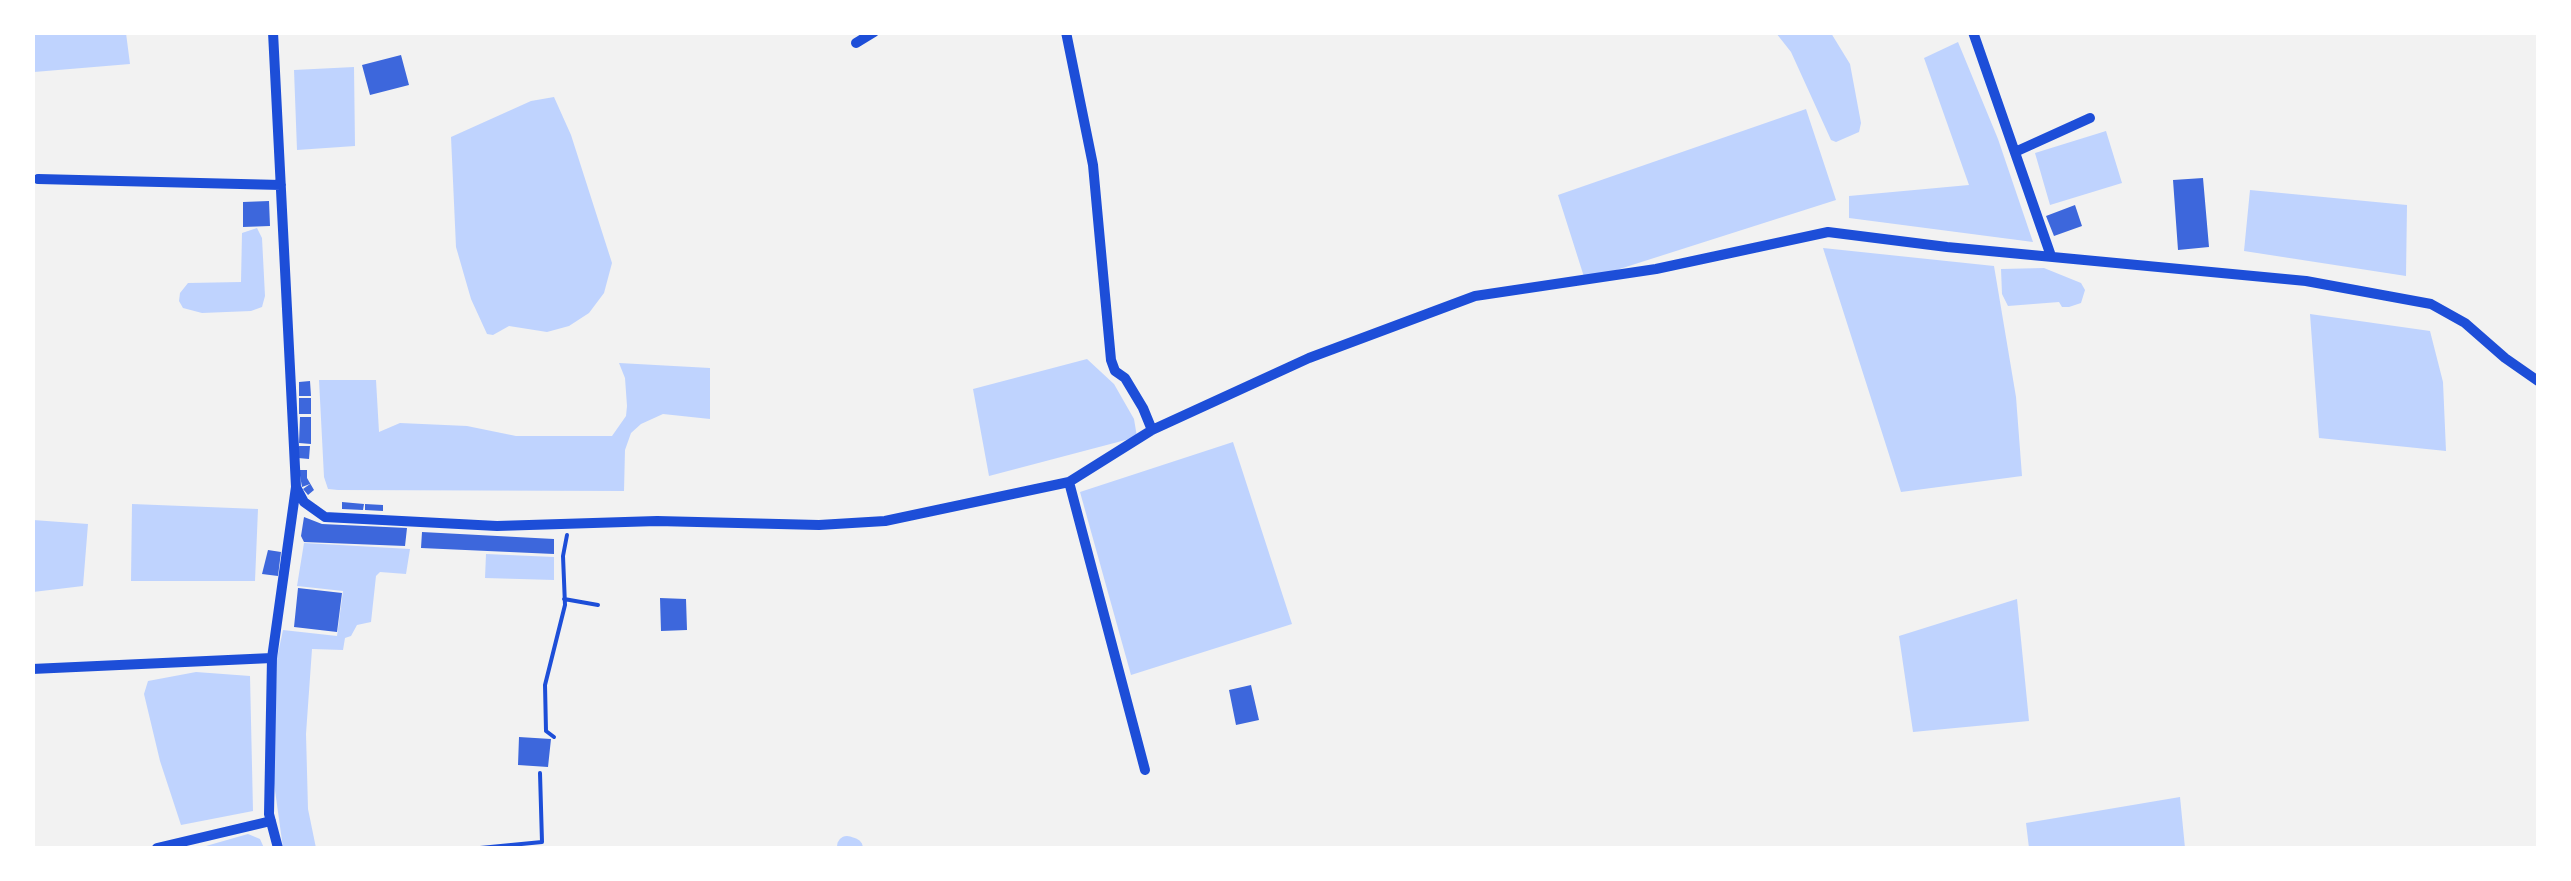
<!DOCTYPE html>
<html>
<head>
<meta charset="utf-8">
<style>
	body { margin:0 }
	#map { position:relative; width:2571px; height:881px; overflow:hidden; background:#f2f2f2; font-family:Mulish,sans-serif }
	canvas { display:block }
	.frame { position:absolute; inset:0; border:35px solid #fff; pointer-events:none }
</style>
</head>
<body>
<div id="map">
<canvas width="2571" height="881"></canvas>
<div class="frame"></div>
</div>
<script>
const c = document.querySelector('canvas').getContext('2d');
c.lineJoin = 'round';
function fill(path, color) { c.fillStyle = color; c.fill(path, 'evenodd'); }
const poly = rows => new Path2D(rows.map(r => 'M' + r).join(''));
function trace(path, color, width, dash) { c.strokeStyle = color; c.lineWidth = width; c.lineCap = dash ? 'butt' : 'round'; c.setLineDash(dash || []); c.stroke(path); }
fill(poly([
	[32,33,126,33,130,64,34,72],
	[1776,33,1831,33,1850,64,1861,123,1859,132,1836,142,1831,140,1791,52],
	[1958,42,1998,139,2033,242,1849,218,1849,196,1969,185,1924,58],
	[354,67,355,146,297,150,294,70],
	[554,97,571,135,612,263,604,293,589,313,569,326,547,332,509,326,493,335,487,334,471,299,456,247,451,137,531,101],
	[1806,109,1836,200,1585,280,1558,195],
	[2106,131,2122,183,2050,205,2035,153],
	[2250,190,2407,205,2406,276,2244,251],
	[257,228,262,238,265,296,262,307,251,311,202,313,183,308,179,301,180,293,188,283,241,282,242,233],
	[1823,248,1994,266,2016,397,2022,476,1901,492],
	[2044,268,2081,283,2085,290,2081,303,2069,307,2062,307,2059,302,2008,306,2002,294,2001,269],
	[2310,314,2430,331,2443,382,2446,451,2319,438],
	[1087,359,1114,384,1134,419,1137,437,989,476,973,389],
	[619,363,710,368,710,419,663,414,641,424,631,433,625,450,624,491,338,490,328,489,324,477,319,380,376,380,379,432,400,423,467,426,516,436,612,436,626,416,627,406,625,378],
	[1233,442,1292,624,1131,675,1080,492],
	[132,504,258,509,255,581,131,581],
	[33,520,88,524,83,586,33,592],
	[304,543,410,549,406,574,380,572,376,576,371,622,357,625,351,636,345,638,343,650,312,649,306,734,308,809,316,848,283,848,273,776,277,658,283,630,337,636,343,591,297,586],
	[486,554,554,557,554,580,485,578],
	[2017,599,2029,721,1913,732,1899,636],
	[196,672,250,676,253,811,181,825,160,761,144,694,148,681],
	[2180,797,2185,848,2029,848,2026,823],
	[248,834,260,839,264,848,199,848]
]), '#bfd3fe');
trace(poly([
	[847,846,853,848]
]), '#bfd3fe', 20);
fill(poly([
	[401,55,409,85,370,95,362,65],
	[2203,178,2209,247,2178,250,2173,180],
	[269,201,270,226,243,227,243,202],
	[2075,205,2082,226,2054,236,2046,216],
	[310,381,311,396,299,396,299,382],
	[299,398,311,398,311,414,299,414],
	[300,417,311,417,311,444,299,443],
	[299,446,310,446,309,459,298,458],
	[299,470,307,470,307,478,314,490,308,495,303,489,310,484,302,487],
	[342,502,364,504,363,510,342,509],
	[365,504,383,505,383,511,365,510],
	[304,517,322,524,407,528,405,546,304,542,301,536],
	[422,532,554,539,554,554,421,548],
	[268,550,281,552,278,576,262,574],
	[298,588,342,593,337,632,294,627],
	[660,598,686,599,687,630,661,631],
	[1251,685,1259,720,1236,725,1229,690],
	[519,737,551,739,548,767,518,765]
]), '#3d67dc');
trace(poly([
	[564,599,598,605],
	[554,737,546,731,545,685,565,605,563,556,567,535],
	[480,848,542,842,540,773]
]), '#1d4ed8', 4);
trace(poly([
	[273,32,296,487,272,658,269,814,278,848],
	[1066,32,1093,165,1111,360,1115,371,1125,378,1143,408,1152,430],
	[1973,32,2051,256],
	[856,43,874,32],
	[2015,152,2090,118],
	[38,179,281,185],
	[1069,482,1145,770],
	[296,487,304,502,325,517,497,526,657,521,819,525,885,521,1069,482,1152,430,1309,358,1475,296,1656,269,1828,232,1947,247,2306,281,2431,304,2465,323,2505,358,2538,381],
	[32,669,272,658],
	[157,848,271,821]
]), '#1d4ed8', 10);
</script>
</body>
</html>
